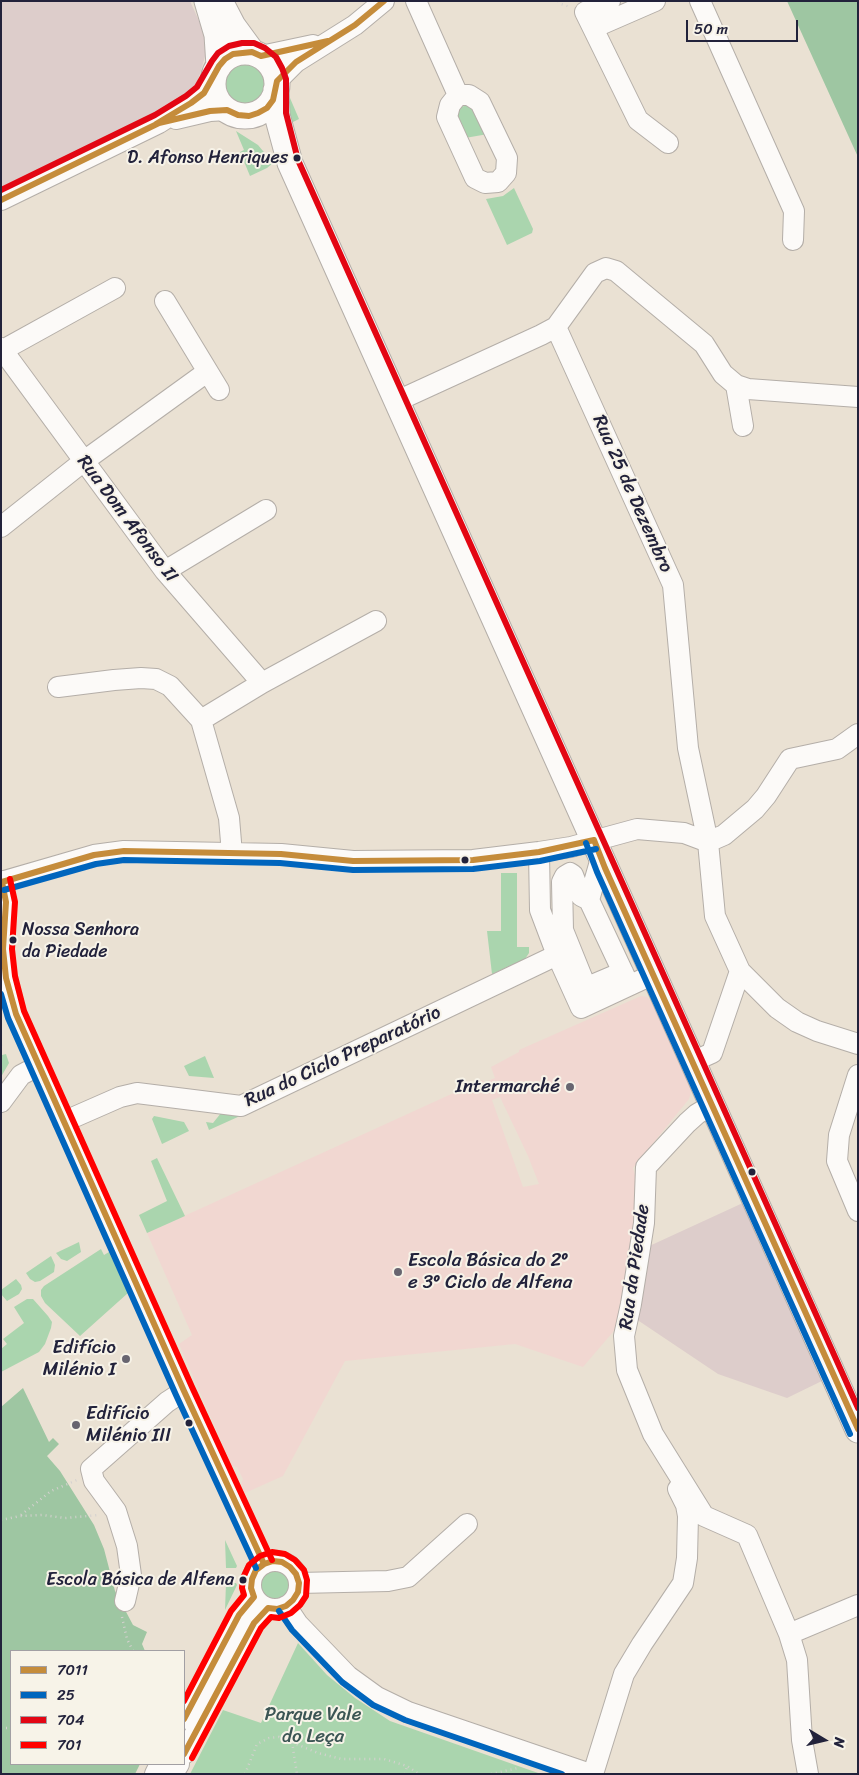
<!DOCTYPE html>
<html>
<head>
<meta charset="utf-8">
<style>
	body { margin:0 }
	#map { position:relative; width:859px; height:1775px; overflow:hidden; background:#eae1d3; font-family:Sriracha,sans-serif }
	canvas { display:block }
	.frame { position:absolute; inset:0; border:2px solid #22223b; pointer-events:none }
	.legend { position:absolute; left:10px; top:1650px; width:175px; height:115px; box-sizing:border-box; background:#f7f3e8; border:1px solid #a29fa3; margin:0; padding:6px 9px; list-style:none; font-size:15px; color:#22223b }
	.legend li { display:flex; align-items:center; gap:10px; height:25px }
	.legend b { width:25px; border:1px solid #a29fa3 }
	.north { position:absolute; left:799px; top:1715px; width:50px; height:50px; -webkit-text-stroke:4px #f7f3e8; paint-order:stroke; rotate:99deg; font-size:14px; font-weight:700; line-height:20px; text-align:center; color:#22223b }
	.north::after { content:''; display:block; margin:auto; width:18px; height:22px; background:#22223b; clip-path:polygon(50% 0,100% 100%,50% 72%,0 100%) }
	.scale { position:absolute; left:686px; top:20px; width:112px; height:22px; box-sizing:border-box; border:2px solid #22223b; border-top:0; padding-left:6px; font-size:15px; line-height:18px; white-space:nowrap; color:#22223b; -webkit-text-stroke:4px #f7f3e8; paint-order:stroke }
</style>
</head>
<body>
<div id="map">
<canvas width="859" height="1775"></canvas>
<div class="frame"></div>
<ul class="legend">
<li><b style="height:6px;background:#c58c3b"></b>7011</li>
<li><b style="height:6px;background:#0065bd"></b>25</li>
<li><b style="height:6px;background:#e30613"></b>704</li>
<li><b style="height:6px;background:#f00"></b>701</li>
</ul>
<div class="north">N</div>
<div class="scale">50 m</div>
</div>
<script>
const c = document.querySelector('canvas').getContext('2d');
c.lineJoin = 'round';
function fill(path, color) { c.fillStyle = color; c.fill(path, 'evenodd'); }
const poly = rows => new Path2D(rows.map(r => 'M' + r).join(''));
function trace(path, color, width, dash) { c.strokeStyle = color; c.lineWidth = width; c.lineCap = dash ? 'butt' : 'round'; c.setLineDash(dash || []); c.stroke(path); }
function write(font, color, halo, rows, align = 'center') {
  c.font = font + ' Sriracha,sans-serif'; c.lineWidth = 4; c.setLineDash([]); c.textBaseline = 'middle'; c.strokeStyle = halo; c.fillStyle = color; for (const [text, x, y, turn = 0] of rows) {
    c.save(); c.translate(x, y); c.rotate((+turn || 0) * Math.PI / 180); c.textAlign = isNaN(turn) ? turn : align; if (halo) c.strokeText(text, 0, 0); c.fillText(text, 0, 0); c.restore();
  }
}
fill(poly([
	[641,996,647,997,651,1001,692,1088,689,1099,633,1168,639,1189,625,1310,613,1332,583,1367,515,1344,345,1361,283,1476,245,1493,241,1484,243,1479,237,1467,232,1466,179,1344,192,1335,147,1233,482,1080,485,1082,495,1078,491,1067,519,1052,519,1050],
	[500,1097,528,1156,539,1184,523,1187,492,1100]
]), '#f1d7d1');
fill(poly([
	[1,1,190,1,209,43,194,94,1,189],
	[745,1202,826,1379,787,1398,718,1374,633,1317,645,1248]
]), '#ddcdcb');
fill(poly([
	'222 83a23 23 0 1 1 46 0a23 23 0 1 1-46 0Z',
	[290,98,299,119,291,123,289,113],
	[464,106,472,106,488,134,465,138,457,115,461,107],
	[236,131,258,145,273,163,267,168,250,176,240,152,244,150],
	[514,188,533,229,532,233,507,245,486,199,503,196],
	[501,873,517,873,517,947,529,947,529,953,525,959,492,974,487,931,501,931],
	[1,1054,2,1055,6,1054,9,1063,1,1077],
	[205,1056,214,1078,189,1076,184,1066],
	[221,1113,240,1116,209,1130,206,1122,213,1123],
	[154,1116,184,1122,189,1131,162,1144,152,1119],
	[157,1158,185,1216,147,1233,139,1215,167,1201,151,1161],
	[79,1242,81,1252,67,1261,61,1259,56,1253],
	[101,1249,104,1255,109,1252,128,1293,80,1336,45,1303,41,1296,41,1290,44,1286],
	[51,1256,55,1265,54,1272,40,1281,35,1282,30,1279,26,1273],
	[16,1279,21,1285,22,1289,19,1294,7,1301,1,1294,1,1290],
	[27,1299,33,1299,48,1316,52,1322,51,1328,45,1344,39,1352,1,1372,1,1349,7,1344,3,1339,24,1323,14,1307],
	[225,1540,237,1566,236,1568,226,1568],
	'261 1585a15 15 0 1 1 30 0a15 15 0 1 1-30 0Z',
	[226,1583,236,1583,237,1585,225,1610],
	[298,1643,327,1675,355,1698,390,1721,541,1774,190,1774,223,1710,261,1723]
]), '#aad5ae');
fill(poly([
	[787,1,858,1,858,157],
	[23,1388,49,1442,53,1438,59,1444,47,1456,60,1471,94,1525,104,1549,115,1591,133,1625,147,1632,142,1644,145,1651,11,1651,11,1764,140,1764,135,1774,1,1774,1,1407]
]), '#9ec6a2');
const minor = poly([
	[416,1,458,95],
	[610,1,585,12,638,120,668,143],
	[700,1,794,211,793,240],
	[593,28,655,1],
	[261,56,313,45],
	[277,81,296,62,355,25,384,1],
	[458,95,469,95,480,102,507,158,506,173,498,182,485,183,475,178,447,117,450,105,458,95],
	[176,119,210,111,227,110],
	[1,200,159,123,198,98,204,93,214,77],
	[165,301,219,390],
	[556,327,673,585,688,748,708,842,715,916,740,971,777,1008,797,1022,817,1031,858,1044],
	[1,348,165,571,262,683],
	[3,350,115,288],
	[736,385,743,426],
	[397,401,541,335,556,327,595,273,606,268,616,271,704,344,723,374,736,385,748,389,858,397],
	[1,527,84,461,207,372],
	[165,571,266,510],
	[58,687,114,680,141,678,156,679,170,686,201,720,229,818,232,854],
	[201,720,262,683,376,621],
	[708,842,724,835,755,809,766,796,790,759,837,749,858,734],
	[539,852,540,910,557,955,581,1008,654,974],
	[601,858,589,900,628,983],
	[1,881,6,902,3,949,6,978,16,1014,184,1391,264,1564],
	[1,882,94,855,124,851,281,854,353,861,473,860,539,852,571,847,637,829,684,833,708,842],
	[589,900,581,896,573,875,570,873,565,876,562,882,563,930,584,982,586,985,590,986,623,972],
	[692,1062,712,1053,740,971],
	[858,1075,839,1135,837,1161,858,1211],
	[1,1102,21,1075,38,1066],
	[712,1105,697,1114,687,1123,646,1167,644,1223,631,1304,624,1336,627,1370,653,1434,704,1516,747,1535,789,1634,797,1660,802,1740,808,1774],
	[63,1122,120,1097,137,1093,241,1106,557,955],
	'251 1585a24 24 0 1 1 48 0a24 24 0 1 1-48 0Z',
	[299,1583,388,1581,408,1577,467,1524],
	[125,1601,131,1575,127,1546,116,1511,94,1481,91,1469,167,1402,184,1391],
	[286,1606,298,1624,348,1676,377,1697,408,1712,590,1774],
	[789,1634,858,1605],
	[184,1719,239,1615,254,1597],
	[184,1754,254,1623,268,1608],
	[155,1774,160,1764],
	[173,1774,179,1764],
	[593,1774,624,1674,642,1644,683,1583,687,1558,688,1516,686,1505,678,1489]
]);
const major = poly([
	[207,1,217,35,219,66],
	[220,1,233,26,252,52],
	'213 84a32 32 0 1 1 64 0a32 32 0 1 1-64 0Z',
	[276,90,277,115,290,163,858,1430]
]);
trace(minor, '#b4aea8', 22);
trace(major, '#b4aea8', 27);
trace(poly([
	[558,1,561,4,570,7],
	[1,1045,2,1047],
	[21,1515,51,1491,77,1480],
	[1,1520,20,1516,42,1515,65,1518,99,1515],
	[122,1617,127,1639,133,1651],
	[1,1728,11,1728],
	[292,1742,297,1774],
	[245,1774,257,1744,269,1738,279,1737,318,1753,341,1759,384,1759,407,1766,419,1774],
	[405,1774,407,1766],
	[491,1774,518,1768]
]), '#d4d1cf', 2.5, [1, 4]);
trace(minor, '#fcfaf8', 20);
trace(major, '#fcfaf8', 25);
trace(poly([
	[156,124,191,103,204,93,219,66,225,59,233,54,252,52,261,56,328,41],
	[1,200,159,123,210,111,227,110,238,115,249,116,258,113,267,108,273,100,277,81,296,62,355,25,384,1],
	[594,840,605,868,858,1429],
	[2,882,6,902,3,949,6,978,16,1014,184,1391,264,1564],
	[2,882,94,855,124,851,281,854,353,861,473,860,539,852,594,840],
	[184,1719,239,1615,254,1597,251,1588,252,1579,256,1570,264,1564,273,1561,282,1562,290,1567,296,1574,299,1583,298,1592,293,1600,286,1606,277,1609,268,1608,254,1623,184,1754]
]), '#c58c3b', 6);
trace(poly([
	[586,843,597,872,850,1434],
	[4,890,96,864,124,860,280,863,353,870,473,869,540,861,596,849],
	[1,994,8,1018,176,1395,256,1568],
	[279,1611,292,1630,342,1682,373,1705,405,1720,562,1774]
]), '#0065bd', 6);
trace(poly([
	[1,190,155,115,186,96,197,87,212,61,218,53,229,46,242,43,254,43,265,48,276,57,282,68,286,79,286,113,298,160,858,1408]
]), '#e30613', 6);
trace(poly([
	[10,879,15,902,12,949,15,976,24,1011,192,1387,272,1560],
	[184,1701,231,1611,244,1595,242,1588,243,1578,249,1565,260,1556,272,1552,285,1554,295,1560,304,1570,307,1580,306,1596,300,1605,291,1613,279,1618,271,1617,261,1628,192,1758]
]), '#f00', 6);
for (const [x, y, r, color] of [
	[297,158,4.5,"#22223b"],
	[465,860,4.5,"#22223b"],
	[13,940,4.5,"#22223b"],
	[570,1087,5,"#686570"],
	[752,1172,4.5,"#22223b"],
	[398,1272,5,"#686570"],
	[126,1359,5,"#686570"],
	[189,1423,4.5,"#22223b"],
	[76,1425,5,"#686570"],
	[243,1580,4.5,"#22223b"]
]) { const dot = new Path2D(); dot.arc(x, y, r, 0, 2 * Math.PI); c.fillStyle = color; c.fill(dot); trace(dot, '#f7f3e8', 2); }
write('18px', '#22223b', '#f7f3e8', [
	["D. Afonso Henriques",288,158],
	["Nossa Senhora",22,930,"left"],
	["da Piedade",22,952,"left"],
	["Escola Básica de Alfena",234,1580]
], 'right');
write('19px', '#22223b', '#f7f3e8', [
	["Rua 25 de Dezembro",632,494,66],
	["Rua Dom Afonso II",127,519,53],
	["Rua do Ciclo Preparatório",343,1057,-25],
	["Rua da Piedade",635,1267,-82]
]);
write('19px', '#22223b', '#f7f3e8', [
	["Intermarché",560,1087],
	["Escola Básica do 2º",408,1261,"left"],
	["e 3º Ciclo de Alfena",408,1283,"left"],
	["Edifício",116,1348],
	["Milénio I",116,1370],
	["Edifício",86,1414,"left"],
	["Milénio III",86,1436,"left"]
], 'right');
write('19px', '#3b5554', '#f7f3e8', [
	["Parque Vale",313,1715],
	["do Leça",313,1737]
]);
</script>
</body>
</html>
